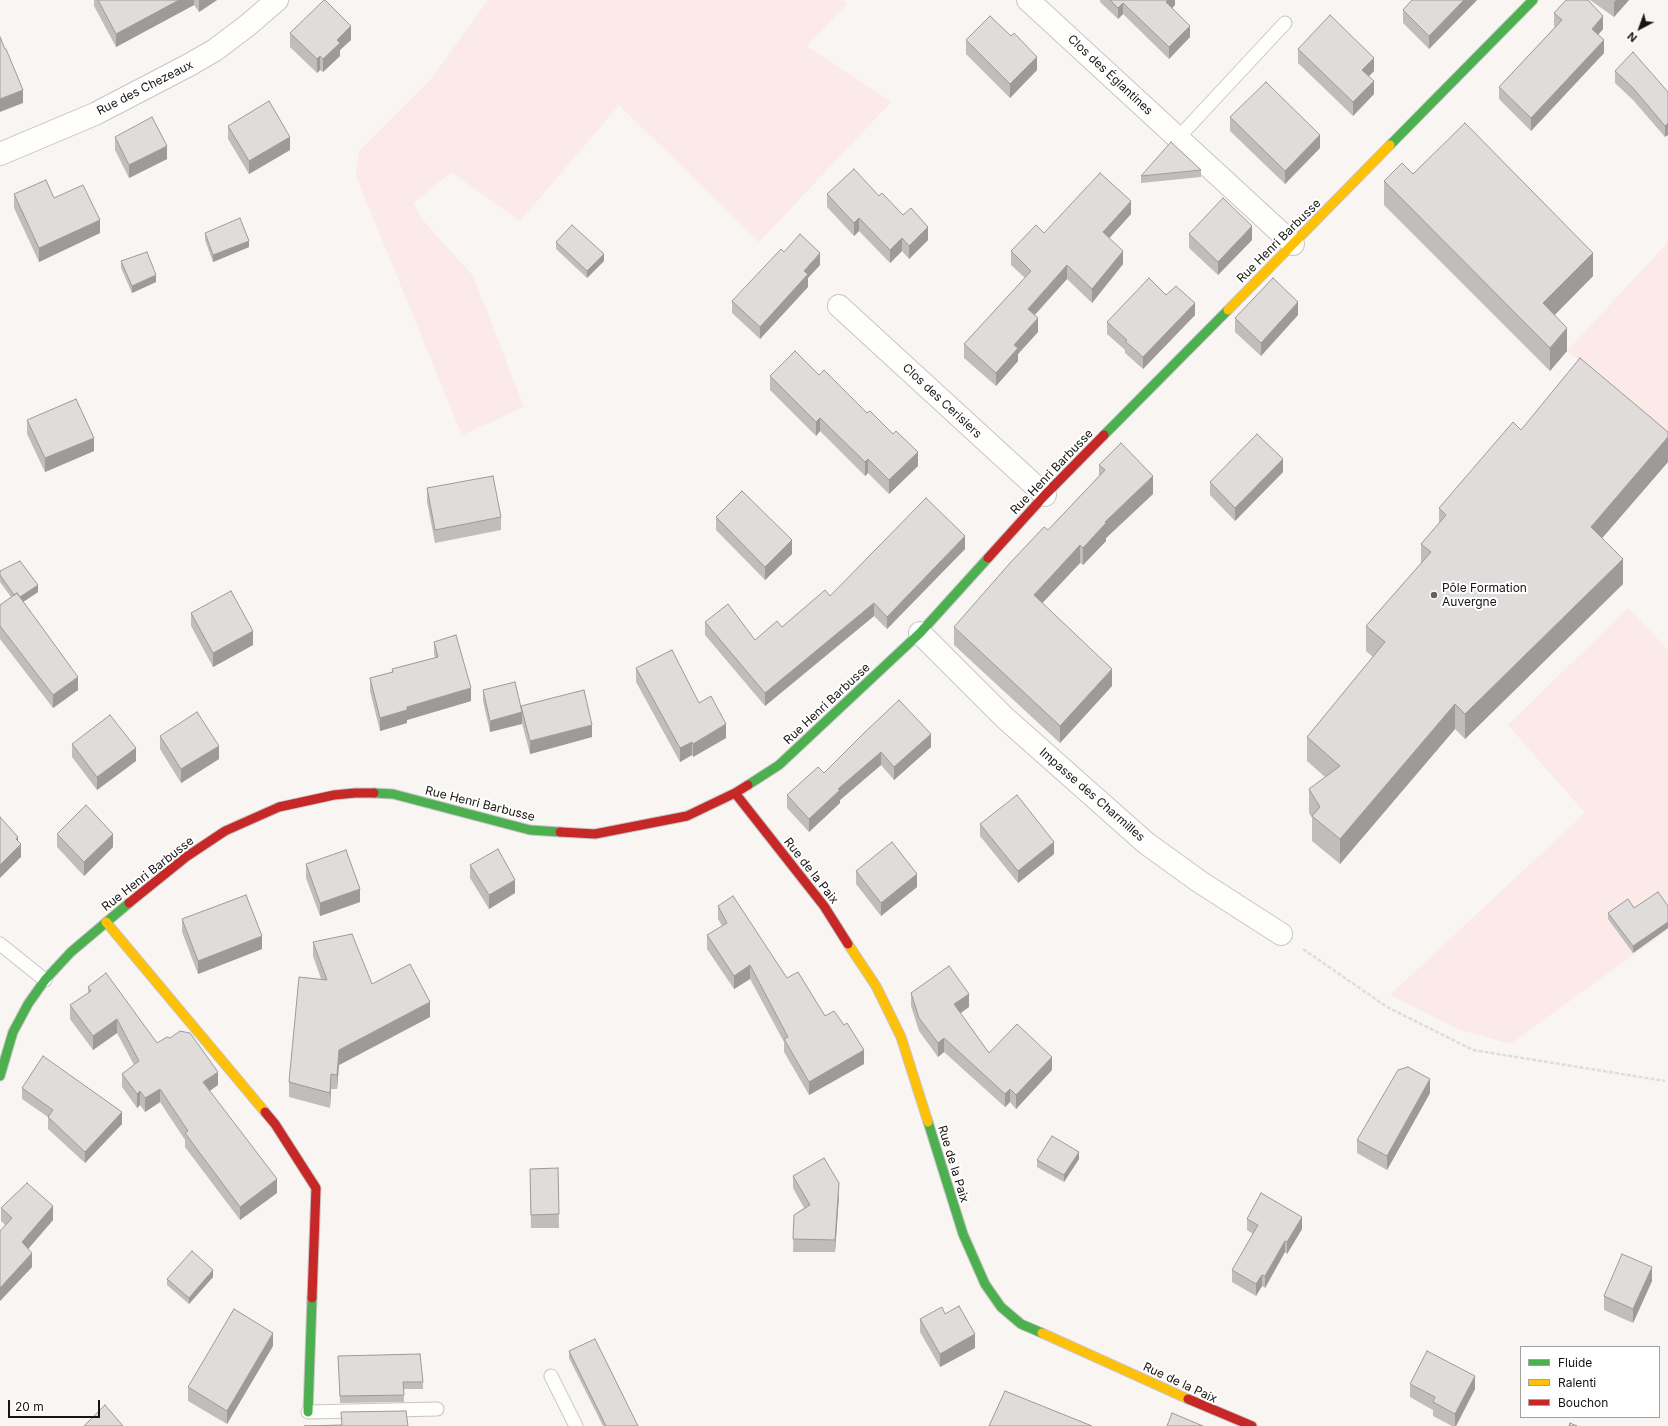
<!DOCTYPE html>
<html>
<head>
<meta charset="utf-8">
<style>
	body { margin:0 }
	#map { position:relative; width:1668px; height:1426px; overflow:hidden; background:#f8f5f2; font-family:Inter,sans-serif }
	canvas { display:block }
	.legend { position:absolute; left:1520px; top:1346px; width:140px; height:72px; box-sizing:border-box; background:#fff; border:1px solid #a2a1a1; margin:0; padding:5px 7px; list-style:none; font-size:12px; color:#161513 }
	.legend li { display:flex; align-items:center; gap:8px; height:20px }
	.legend b { width:20px; border:1px solid #a2a1a1 }
	.north { position:absolute; left:1620px; top:8px; width:40px; height:40px; -webkit-text-stroke:3px #fff; paint-order:stroke; rotate:221deg; font-size:11px; font-weight:700; line-height:16px; text-align:center; color:#161513 }
	.north::after { content:''; display:block; margin:auto; width:14px; height:18px; background:#161513; clip-path:polygon(50% 0,100% 100%,50% 72%,0 100%) }
	.scale { position:absolute; left:8px; top:1400px; width:92px; height:18px; box-sizing:border-box; border:2px solid #161513; border-top:0; padding-left:5px; font-size:12px; line-height:14px; white-space:nowrap; color:#161513; -webkit-text-stroke:3px #fff; paint-order:stroke }
</style>
</head>
<body>
<div id="map">
<canvas width="1668" height="1426"></canvas>
<ul class="legend">
<li><b style="height:5px;background:#4caf50"></b>Fluide</li>
<li><b style="height:5px;background:#ffc107"></b>Ralenti</li>
<li><b style="height:5px;background:#c62828"></b>Bouchon</li>
</ul>
<div class="north">N</div>
<div class="scale">20 m</div>
</div>
<script>
const c = document.querySelector('canvas').getContext('2d');
c.lineJoin = 'round';
function fill(path, color) { c.fillStyle = color; c.fill(path, 'evenodd'); }
const poly = rows => new Path2D(rows.map(r => 'M' + r).join(''));
function trace(path, color, width, dash) { c.strokeStyle = color; c.lineWidth = width; c.lineCap = dash ? 'butt' : 'round'; c.setLineDash(dash || []); c.stroke(path); }
function write(font, color, halo, rows, align = 'center') {
  c.font = font + ' Inter,sans-serif'; c.lineWidth = 4; c.setLineDash([]); c.textBaseline = 'middle'; c.strokeStyle = halo; c.fillStyle = color; for (const [text, x, y, turn = 0] of rows) {
    c.save(); c.translate(x, y); c.rotate((+turn || 0) * Math.PI / 180); c.textAlign = isNaN(turn) ? turn : align; if (halo) c.strokeText(text, 0, 0); c.fillText(text, 0, 0); c.restore();
  }
}
fill(poly([
	[488,0,843,0,847,4,807,46,891,102,759,242,619,105,520,221,451,172,414,203,420,217,473,276,524,407,462,435,356,176,359,151,432,78],
	[1668,242,1668,433,1567,351],
	[1628,608,1668,650,1668,930,1510,1044,1458,1029,1390,995,1585,813,1508,725]
]), '#fbeae8');
const lane = poly([
	[1178,138,1285,23],
	[0,944,45,980],
	[551,1376,576,1426],
	[308,1412,437,1409]
]);
const street = poly([
	[1028,0,1293,244],
	[0,154,95,114,189,65,215,50,248,25,277,0],
	[839,306,1045,495],
	[920,633,1005,718,1146,843,1200,882,1281,934]
]);
const fast = poly([
	[1390,145,1533,0],
	[1104,435,1228,310],
	[748,785,779,765,920,633,988,558],
	[374,793,393,794,530,830,560,832],
	[0,1076,13,1032,28,1004,45,980,71,952,129,903],
	[928,1122,963,1234,985,1284,1001,1307,1021,1324,1042,1333],
	[308,1412,312,1298]
]);
const slow = poly([
	[1228,310,1390,145],
	[106,922,265,1112],
	[848,944,876,986,901,1037,928,1122],
	[1042,1333,1188,1399]
]);
const jam = poly([
	[988,558,1045,495,1104,435],
	[735,793,824,906,848,944],
	[560,832,595,834,687,816,735,793,748,785],
	[129,903,186,857,225,831,279,807,334,795,355,793,374,793],
	[265,1112,275,1124,316,1188,312,1298],
	[1188,1399,1252,1426]
]);
trace(lane, '#c8c6c4', 15);
trace(street, '#c8c6c4', 24);
trace(fast, '#c8c6c4', 11);
trace(slow, '#c8c6c4', 11);
trace(jam, '#c8c6c4', 11);
trace(poly([
	[1303,949,1387,1007,1473,1050,1665,1081]
]), '#dedddc', 2.5, [4, 2]);
trace(lane, '#fefefd', 13);
trace(street, '#fefefd', 22);
trace(fast, '#4caf50', 9);
trace(slow, '#ffc107', 9);
trace(jam, '#c62828', 9);
fill(poly([
	[94,0,217,0,199,12,194,5,116,47,94,6],
	[1100,0,1175,0,1175,5,1172,8,1190,37,1169,59,1123,14,1118,19,1100,2],
	[1412,0,1477,0,1429,49,1403,23,1403,10],
	[1590,0,1629,0,1614,17],
	[1554,13,1603,29,1598,35,1604,53,1531,131,1499,99,1499,87,1555,27,1554,26],
	[290,33,351,40,340,50,340,56,323,72,320,70,317,73,290,47],
	[1011,36,1037,70,1010,98,966,54,966,40],
	[1298,49,1374,71,1369,76,1374,94,1353,116,1298,63],
	[1615,71,1668,92,1665,137,1633,100,1615,83],
	[1230,117,1320,148,1285,184,1230,131],
	[228,126,290,150,249,174,228,139],
	[115,137,167,159,129,178,115,150],
	[1201,170,1201,177,1141,183,1141,176],
	[1413,174,1593,276,1554,315,1567,351,1550,371,1384,205,1384,181],
	[14,194,54,198,100,233,39,262,14,208],
	[827,194,879,196,903,215,928,240,909,259,902,251,890,263,859,231,854,236,827,207],
	[1131,214,1109,238,1123,264,1092,303,1067,279,1035,315,1038,332,1018,354,1018,361,996,386,964,358,964,344,1025,278,1011,265,1011,251,1044,233],
	[205,233,249,247,213,262,205,240],
	[1189,234,1252,240,1218,275,1189,248],
	[556,242,604,261,587,278,556,249],
	[784,252,820,265,808,278,808,287,760,339,732,313,732,301],
	[121,261,156,282,132,293,121,268],
	[1166,295,1195,315,1143,369,1125,353,1125,350,1107,334,1107,322],
	[1298,315,1261,356,1235,332,1235,318],
	[819,375,918,466,889,494,868,473,865,476,820,431,816,436,770,390,770,376],
	[27,420,94,451,45,472,27,434],
	[1521,430,1668,432,1668,462,1602,538,1623,584,1465,739,1455,729,1340,864,1312,841,1312,818,1309,813,1309,789,1325,777,1307,761,1307,737,1373,657,1366,651,1366,626,1421,563,1421,544,1439,523,1439,508],
	[1099,465,1153,494,1106,538,1106,541,1083,565,1080,563,1042,603,1112,686,1060,743,954,645,954,627,1048,530,1099,476],
	[1283,472,1235,521,1210,495,1210,482],
	[427,488,501,517,501,530,435,543,427,502],
	[716,517,792,554,765,580,716,530],
	[965,549,887,629,874,616,765,706,705,635,705,622,755,640,782,627,830,596],
	[0,575,38,592,23,602,78,690,53,708,0,639,0,605,11,597,0,582],
	[191,613,253,645,213,667,191,626],
	[434,642,471,701,407,720,407,723,380,731,370,691,370,678,392,672,392,669,435,658,434,654],
	[636,668,699,703,726,738,693,757,692,755,680,762,636,682],
	[483,690,521,707,592,737,530,754,522,723,490,732,483,701],
	[864,733,931,747,894,780,881,765,840,800,840,803,809,832,787,808,787,795,824,773],
	[160,736,219,759,181,783,160,749],
	[72,744,136,761,97,790,72,757],
	[980,824,1054,854,1018,883,980,836],
	[57,834,113,847,84,876,57,847],
	[306,864,360,902,320,916,306,878],
	[470,865,515,893,489,909,470,878],
	[856,871,917,887,881,916,856,884],
	[718,906,787,978,825,1016,864,1064,809,1095,784,1052,784,1042,750,979,734,989,707,949,707,935,722,926,718,919],
	[1668,906,1668,928,1633,953,1608,919,1608,913,1634,908],
	[182,919,262,949,198,974,182,932],
	[313,942,372,984,430,1017,339,1065,337,1089,331,1089,330,1108,289,1097,289,1082,321,979,313,956],
	[88,987,157,1043,218,1085,210,1091,277,1193,240,1220,185,1147,185,1140,160,1102,145,1112,140,1105,137,1108,122,1087,122,1074,134,1065,117,1033,93,1050,70,1019,70,1005,88,993],
	[911,993,969,1007,960,1013,989,1053,1052,1070,1016,1109,1010,1102,1005,1107,944,1052,938,1057,919,1031,911,1006],
	[22,1088,122,1124,85,1163,48,1129,48,1117,22,1099],
	[1430,1093,1387,1170,1357,1153,1357,1140],
	[1079,1159,1064,1182,1037,1167,1037,1160],
	[558,1168,559,1228,531,1228,530,1169],
	[793,1176,839,1196,835,1252,793,1252,794,1215,804,1208,793,1188],
	[1,1208,53,1220,28,1249,32,1267,0,1301,0,1231,5,1225,1,1221],
	[1247,1219,1302,1229,1287,1254,1285,1252,1265,1288,1262,1286,1256,1296,1232,1282,1232,1270,1253,1234,1247,1230],
	[213,1277,189,1304,167,1285,167,1279],
	[1652,1281,1633,1323,1604,1310,1604,1296],
	[945,1314,975,1348,940,1367,920,1332,920,1319],
	[273,1346,227,1424,188,1401,188,1387],
	[569,1351,638,1426,603,1426,569,1358],
	[338,1356,423,1382,423,1389,404,1389,404,1402,340,1403],
	[1410,1384,1475,1389,1456,1426,1452,1426,1433,1416,1433,1410,1410,1397]
]), '#c1bdbc');
fill(poly([
	[179,0,194,0,194,5,116,47,116,34],
	[199,0,217,0,199,12],
	[1168,0,1175,0,1175,5,1166,14,1166,2],
	[1464,0,1477,0,1429,49,1429,36],
	[1616,0,1629,0,1614,17,1614,2],
	[1123,3,1123,14,1118,19,1118,8],
	[1603,16,1603,29,1592,42,1592,29],
	[351,26,351,40,340,50,340,56,323,72,323,59,337,40],
	[1190,26,1190,37,1169,59,1169,47],
	[1604,40,1604,53,1531,131,1531,118],
	[320,56,320,70,317,73,317,59],
	[1037,57,1037,70,1010,98,1010,84],
	[1374,58,1374,71,1362,83,1362,70],
	[1374,81,1374,94,1353,116,1353,102],
	[23,90,23,103,0,112,0,99],
	[1668,123,1668,135,1665,137,1665,126],
	[1320,135,1320,148,1285,184,1285,171],
	[290,137,290,150,249,174,249,161],
	[167,146,167,159,129,178,129,165],
	[1131,201,1131,214,1103,245,1103,232],
	[859,218,859,231,854,236,854,223],
	[100,220,100,233,39,262,39,248],
	[1252,226,1252,240,1218,275,1218,262],
	[928,227,928,240,909,259,909,246],
	[902,238,902,251,890,263,890,250],
	[249,241,249,247,213,262,213,255],
	[1123,251,1123,264,1092,303,1092,289],
	[820,253,820,265,808,278,808,287,760,339,760,327,804,271],
	[1593,253,1593,276,1543,327,1543,303],
	[604,254,604,261,587,278,587,271],
	[1067,265,1067,279,1028,322,1028,309],
	[156,275,156,282,132,293,132,286],
	[1298,302,1298,315,1261,356,1261,343],
	[1195,303,1195,315,1143,369,1143,357],
	[1038,318,1038,332,1018,354,1018,361,996,386,996,373,1014,345],
	[1567,328,1567,351,1550,371,1550,348],
	[820,418,820,431,816,436,816,422],
	[1668,437,1668,462,1591,551,1591,527],
	[94,438,94,451,45,472,45,458],
	[918,452,918,466,889,494,889,480],
	[868,459,868,473,865,476,865,462],
	[1283,459,1283,472,1235,521,1235,508],
	[1153,476,1153,494,1106,538,1106,541,1083,565,1083,548,1105,522],
	[965,536,965,549,887,629,887,617],
	[792,540,792,554,765,580,765,567],
	[1080,545,1080,563,1034,612,1034,595],
	[1623,559,1623,584,1465,739,1465,714],
	[38,585,38,592,17,606,17,599],
	[874,603,874,616,765,706,765,693],
	[253,631,253,645,213,667,213,653],
	[1112,669,1112,686,1060,743,1060,726],
	[78,677,78,690,53,708,53,695],
	[471,688,471,701,407,720,407,723,380,731,380,718,407,707],
	[1455,704,1455,729,1340,864,1340,839],
	[522,712,522,724,490,732,490,721],
	[726,724,726,738,693,757,693,744],
	[592,725,592,737,530,754,530,741],
	[931,734,931,747,894,780,894,767],
	[692,742,692,755,680,762,680,748],
	[219,746,219,759,181,783,181,769],
	[136,748,136,761,97,790,97,777],
	[881,752,881,765,840,800,840,803,809,832,809,819,838,789],
	[113,834,113,847,84,876,84,862],
	[18,837,18,848,21,844,21,857,0,878,0,865,16,839],
	[1054,842,1054,854,1018,883,1018,871],
	[917,874,917,887,881,916,881,903],
	[515,880,515,893,489,909,489,895],
	[360,889,360,902,320,916,320,903],
	[1668,922,1668,928,1633,953,1633,946],
	[262,936,262,949,198,974,198,961],
	[750,965,750,979,734,989,734,976],
	[969,994,969,1007,954,1018,954,1004],
	[430,1002,430,1017,339,1065,337,1089,337,1075,339,1050],
	[117,1019,117,1033,93,1050,93,1036],
	[944,1038,944,1052,938,1057,938,1043],
	[864,1050,864,1064,809,1095,809,1082],
	[1052,1057,1052,1070,1016,1109,1016,1095],
	[218,1072,218,1085,203,1095,203,1082],
	[331,1074,331,1089,330,1108,330,1093],
	[1430,1079,1430,1093,1387,1170,1387,1156],
	[160,1089,160,1102,145,1112,145,1098],
	[1010,1089,1010,1102,1005,1107,1005,1094],
	[140,1091,140,1105,137,1108,137,1094],
	[122,1112,122,1124,85,1163,85,1152],
	[1079,1152,1079,1159,1064,1182,1064,1175],
	[277,1179,277,1193,240,1220,240,1207],
	[839,1183,839,1196,835,1252,835,1240],
	[53,1206,53,1220,22,1256,22,1242],
	[1302,1217,1302,1229,1287,1254,1287,1242],
	[1285,1241,1285,1252,1265,1288,1265,1276],
	[32,1253,32,1267,0,1301,0,1288],
	[1652,1267,1652,1281,1633,1323,1633,1309],
	[213,1270,213,1277,189,1304,189,1298],
	[1262,1275,1262,1286,1256,1296,1256,1284],
	[273,1333,273,1346,227,1424,227,1411],
	[975,1334,975,1348,940,1367,940,1354],
	[1475,1376,1475,1389,1456,1426,1455,1426,1455,1414]
]), '#9d9a99');
const building = poly([
	[98,0,179,0,116,34,98,0],
	[324,0,325,0,351,26,337,40,340,43,323,59,320,56,317,59,290,33,324,0],
	[1110,0,1168,0,1166,2,1190,26,1169,47,1123,3,1118,8,1110,0],
	[1412,0,1464,0,1429,36,1403,10,1412,0],
	[1566,0,1588,0,1603,16,1592,29,1604,40,1531,118,1499,87,1562,20,1554,13,1566,0],
	[1330,15,1374,58,1362,70,1374,81,1353,102,1298,49,1330,15],
	[990,16,1011,36,1014,33,1037,57,1010,84,966,40,990,16],
	[0,37,5,49,6,49,23,90,0,99,0,37],
	[1633,52,1668,92,1668,123,1665,126,1633,88,1615,71,1633,52],
	[1266,82,1320,135,1285,171,1230,117,1266,82],
	[269,101,290,137,249,161,228,126,269,101],
	[152,117,167,146,129,165,115,137,152,117],
	[1465,123,1593,253,1543,303,1567,328,1550,348,1384,181,1402,163,1413,174,1465,123],
	[1171,142,1201,170,1141,176,1171,142],
	[854,169,879,196,882,193,903,215,911,208,928,227,909,246,902,238,890,250,859,218,854,223,827,194,854,169],
	[1100,173,1131,201,1103,232,1123,251,1092,289,1067,265,1028,309,1038,318,1014,345,1018,348,996,373,964,344,1031,271,1011,251,1036,225,1044,233,1100,173],
	[46,180,54,198,83,185,100,220,39,248,14,194,46,180],
	[1223,198,1252,226,1218,262,1189,234,1223,198],
	[240,218,249,241,213,255,205,233,240,218],
	[572,225,604,254,587,271,556,242,572,225],
	[800,234,820,253,804,271,808,274,760,327,732,301,781,249,784,252,800,234],
	[147,252,156,275,132,286,121,261,147,252],
	[1149,278,1166,295,1176,286,1195,303,1143,357,1125,341,1127,340,1107,322,1149,278],
	[1273,278,1298,302,1261,343,1235,318,1273,278],
	[795,351,819,375,824,370,867,413,870,411,893,434,896,431,918,452,889,480,868,459,865,462,820,418,816,422,770,376,795,351],
	[1580,358,1668,432,1668,437,1591,527,1623,559,1465,714,1455,704,1340,839,1312,816,1320,807,1309,789,1340,766,1307,737,1385,642,1366,626,1431,552,1421,544,1446,515,1439,508,1513,422,1521,430,1580,358],
	[76,399,94,438,45,458,27,420,76,399],
	[1257,434,1283,459,1235,508,1210,482,1257,434],
	[1121,443,1153,476,1105,522,1106,523,1083,548,1080,545,1034,595,1112,669,1060,726,954,627,1010,563,1044,527,1048,530,1105,470,1099,465,1121,443],
	[493,476,501,517,435,530,427,488,493,476],
	[742,491,792,540,765,567,716,517,742,491],
	[926,498,965,536,887,617,874,603,765,693,705,622,728,604,755,640,777,621,782,627,825,590,830,596,926,498],
	[20,561,38,585,20,597,17,593,14,595,0,575,0,571,20,561],
	[231,591,253,631,213,653,191,613,231,591],
	[17,593,78,677,53,695,0,626,0,605,17,593],
	[456,635,471,688,407,707,407,710,380,718,370,678,393,672,392,669,438,657,434,642,456,635],
	[672,650,699,703,711,696,726,724,693,744,692,742,680,748,636,668,672,650],
	[515,682,522,712,490,721,483,690,515,682],
	[584,690,592,725,530,741,521,706,584,690],
	[899,700,931,734,894,767,881,752,838,789,840,790,809,819,787,795,818,767,824,773,864,733,899,700],
	[197,712,219,746,181,769,160,736,197,712],
	[110,715,136,748,97,777,72,744,110,715],
	[1017,795,1054,842,1018,871,980,824,1017,795],
	[86,805,113,834,84,862,57,834,86,805],
	[0,817,18,837,16,839,21,844,0,865,0,817],
	[892,842,917,874,881,903,856,871,892,842],
	[498,849,515,880,489,895,470,865,498,849],
	[346,850,360,889,320,903,306,864,346,850],
	[1658,892,1668,906,1668,922,1633,946,1608,913,1628,899,1634,908,1658,892],
	[246,895,262,936,198,961,182,919,246,895],
	[733,896,787,978,798,972,825,1016,834,1011,844,1025,847,1023,864,1050,809,1082,784,1039,788,1037,750,965,734,976,707,935,727,923,718,906,733,896],
	[352,934,372,984,410,964,430,1002,339,1050,337,1075,331,1074,330,1093,289,1082,299,977,327,980,313,942,352,934],
	[949,966,969,994,954,1004,989,1053,1017,1024,1052,1057,1016,1095,1010,1089,1005,1094,944,1038,938,1043,919,1018,911,993,949,966],
	[106,973,157,1043,167,1037,170,1038,180,1031,190,1033,218,1072,203,1082,277,1179,240,1207,185,1133,188,1131,160,1089,145,1098,140,1091,137,1094,122,1074,139,1061,117,1019,93,1036,70,1005,91,991,88,987,106,973],
	[43,1056,122,1112,85,1152,48,1117,53,1110,22,1088,43,1056],
	[1408,1067,1430,1079,1387,1156,1357,1140,1398,1070,1408,1067],
	[1052,1136,1079,1152,1064,1175,1037,1160,1052,1136],
	[824,1158,839,1183,835,1240,793,1239,794,1215,810,1205,793,1176,824,1158],
	[558,1168,559,1214,531,1215,530,1169,558,1168],
	[27,1183,53,1206,22,1242,32,1253,0,1288,0,1231,12,1218,1,1208,27,1183],
	[1261,1193,1302,1217,1287,1242,1285,1241,1265,1276,1262,1275,1256,1284,1232,1270,1258,1225,1247,1219,1261,1193],
	[192,1251,213,1270,189,1298,167,1279,192,1251],
	[1622,1254,1652,1267,1633,1309,1604,1296,1622,1254],
	[959,1306,975,1334,940,1354,920,1319,942,1307,945,1314,959,1306],
	[234,1309,273,1333,227,1411,188,1387,234,1309],
	[595,1339,638,1426,606,1426,569,1351,595,1339],
	[1427,1351,1475,1376,1455,1414,1433,1402,1435,1397,1410,1384,1427,1351],
	[420,1354,423,1382,403,1382,404,1395,340,1396,338,1356,420,1354],
	[1005,1391,1092,1426,989,1426,1005,1391],
	[105,1405,123,1426,84,1426,105,1405],
	[406,1411,408,1426,304,1426,342,1425,341,1412,406,1411],
	[1172,1413,1203,1426,1167,1426,1172,1413],
	[1570,1423,1577,1426,1569,1426,1570,1423]
]);
fill(building, '#e0dcdb');
trace(building, '#9d9a99', 1);
for (const [x, y, r, color] of [
	[1434,595,4,"#656361"]
]) { const dot = new Path2D(); dot.arc(x, y, r, 0, 2 * Math.PI); c.fillStyle = color; c.fill(dot); trace(dot, '#fff', 1.5); }
write('12px', '#161513', '#fff', [
	["Clos des Églantines",1110,75,43],
	["Rue des Chezeaux",145,88,-27],
	["Rue Henri Barbusse",1279,241,-45],
	["Clos des Cerisiers",942,401,43],
	["Rue Henri Barbusse",1052,472,-46],
	["Rue Henri Barbusse",827,704,-43],
	["Impasse des Charmilles",1092,795,41],
	["Rue Henri Barbusse",480,804,14],
	["Rue de la Paix",811,871,52],
	["Rue Henri Barbusse",148,874,-38],
	["Rue de la Paix",953,1164,73],
	["Rue de la Paix",1180,1383,25]
]);
write('12px', '#161513', '#fff', [
	["Pôle Formation",1442,588],
	["Auvergne",1442,602]
], 'left');
</script>
</body>
</html>
